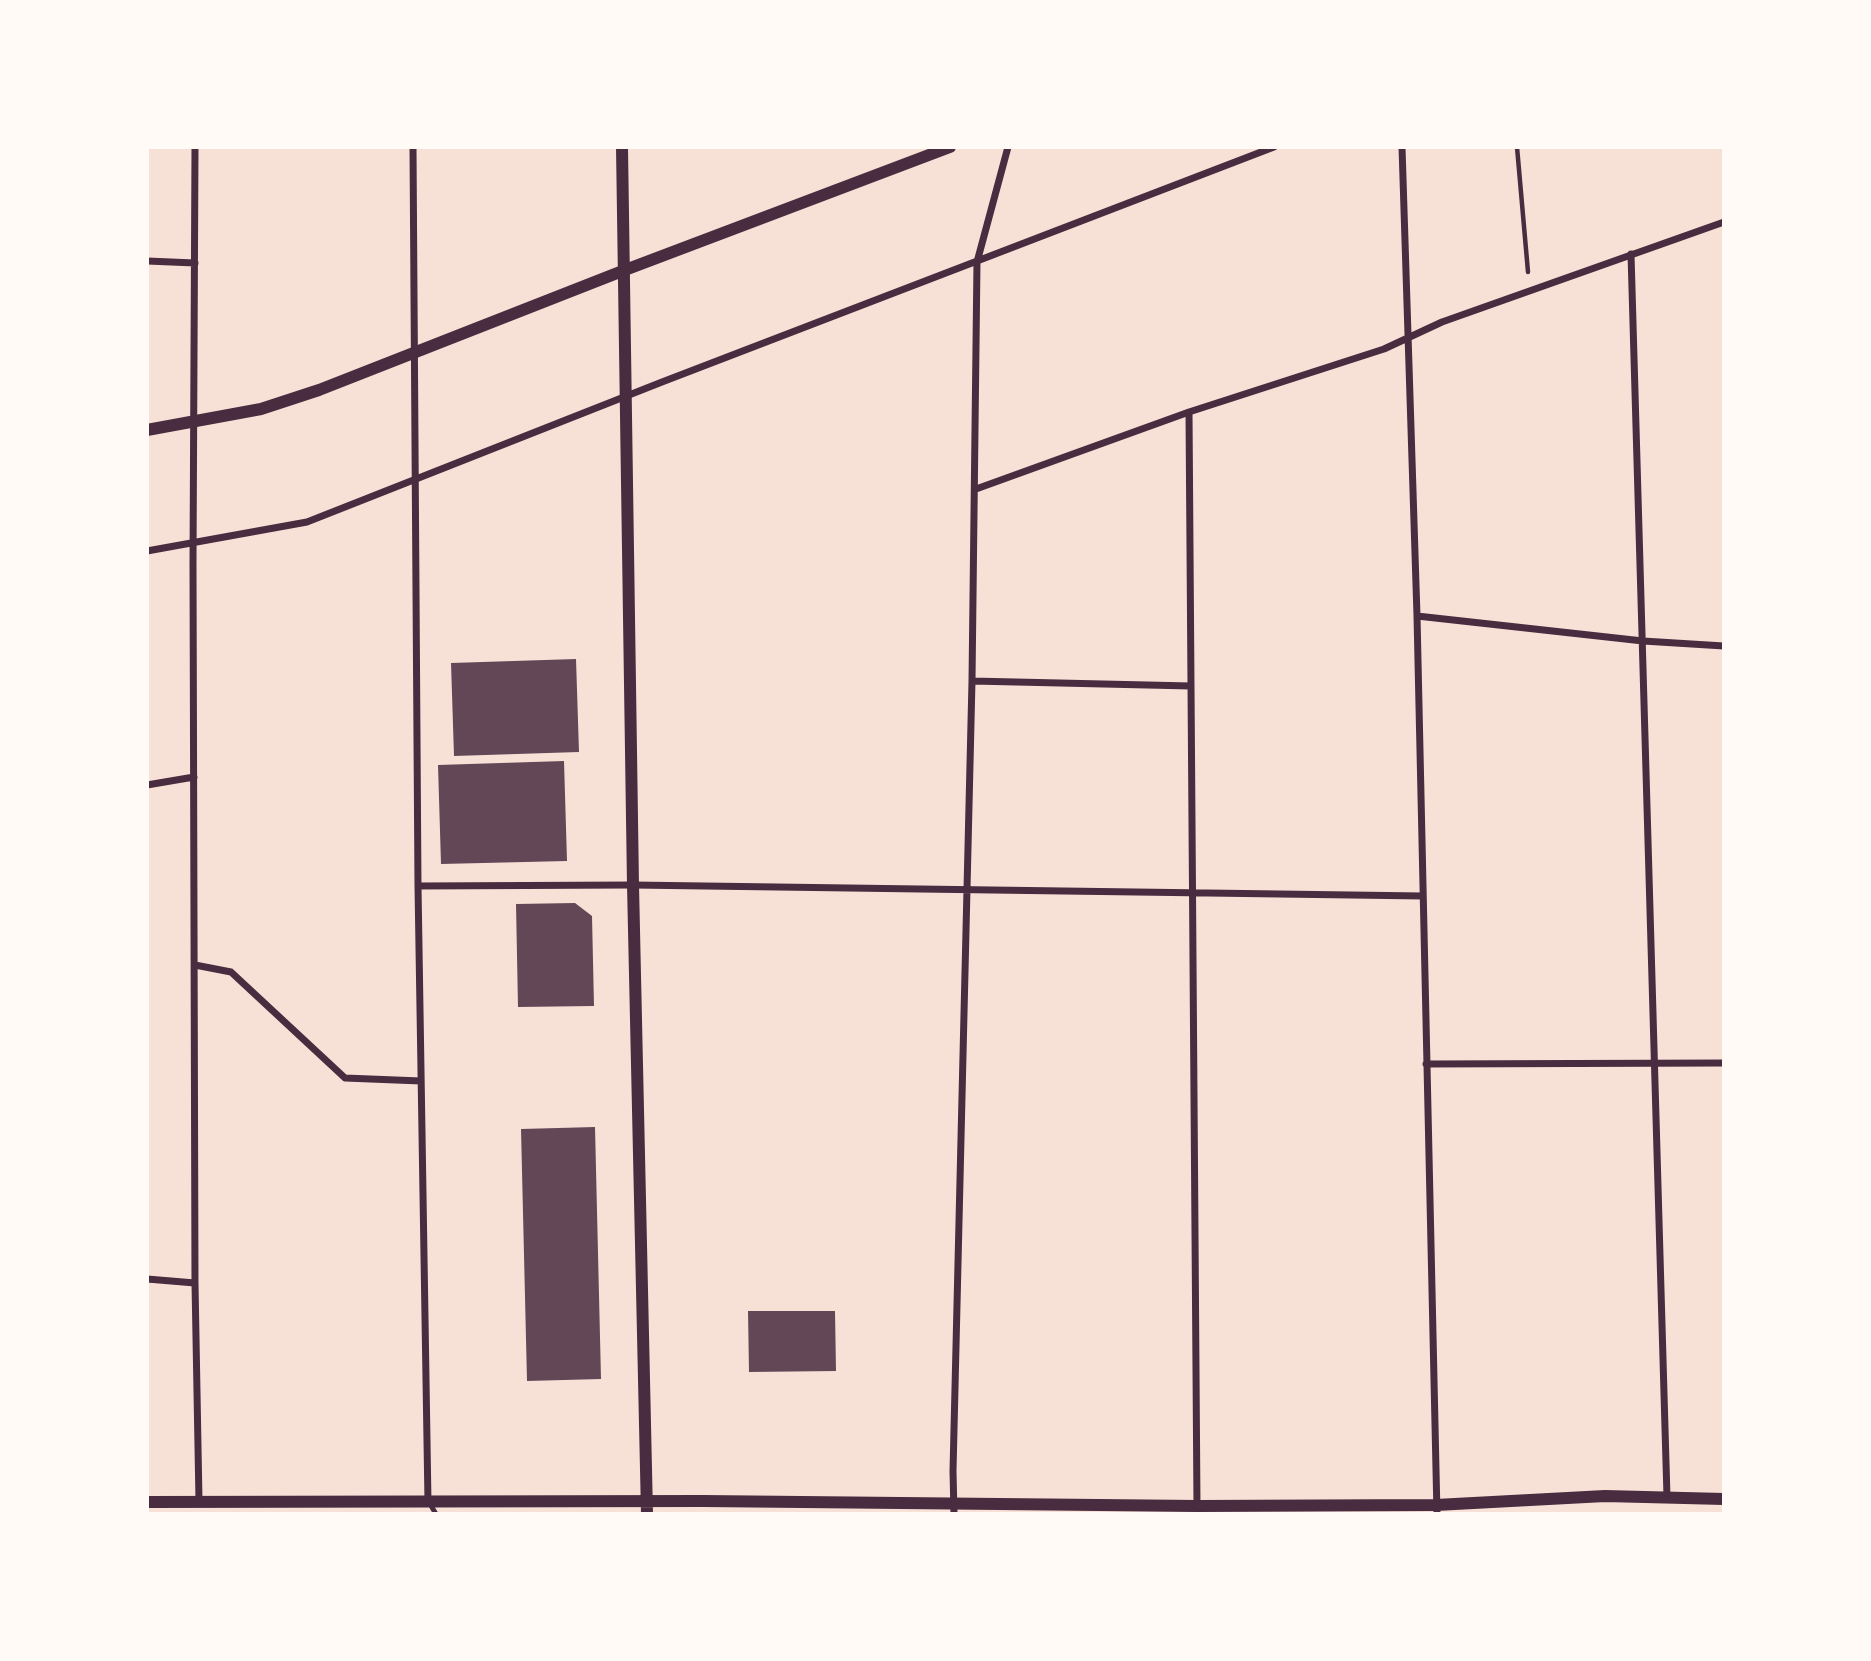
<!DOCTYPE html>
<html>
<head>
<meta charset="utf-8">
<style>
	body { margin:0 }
	#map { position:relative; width:1871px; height:1661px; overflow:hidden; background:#f7e1d7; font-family:"Source Serif 4",serif }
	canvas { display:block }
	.frame { position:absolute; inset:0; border:149px solid #fffaf5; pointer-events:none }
</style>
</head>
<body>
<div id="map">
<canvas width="1871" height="1661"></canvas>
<div class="frame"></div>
</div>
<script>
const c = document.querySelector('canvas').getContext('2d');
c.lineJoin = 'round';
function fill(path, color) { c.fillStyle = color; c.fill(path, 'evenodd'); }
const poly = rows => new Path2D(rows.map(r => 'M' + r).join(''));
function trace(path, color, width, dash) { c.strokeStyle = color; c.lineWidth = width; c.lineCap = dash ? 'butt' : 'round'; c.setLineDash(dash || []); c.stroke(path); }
fill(poly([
	[576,659,579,752,454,756,451,663],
	[564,761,567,861,441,864,438,765],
	[575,903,592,916,594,1006,518,1007,516,904],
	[595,1127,601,1379,527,1381,521,1129],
	[748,1311,835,1311,836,1371,749,1372]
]), '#644757');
trace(poly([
	[1517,147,1528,272]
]), '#4a2c40', 4.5);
trace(poly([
	[430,1504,436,1514]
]), '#4a2c40', 5);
trace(poly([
	[195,147,193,562,195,1283,199,1501],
	[413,147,418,886,428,1502],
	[1402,147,1417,616,1437,1514],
	[1631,254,1667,1497],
	[147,261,195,263],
	[1189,412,1197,1506],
	[976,489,1189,412,1384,349,1442,322,1724,222],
	[147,551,307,522,662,382,1274,147],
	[1417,616,1643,641,1724,646],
	[972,681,1191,686],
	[147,785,194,777],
	[418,886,633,885,1423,896],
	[195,965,231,972,345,1078,421,1081],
	[1426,1064,1724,1063],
	[147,1279,195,1283],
	[954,1514,953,1471,972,681,977,262,1008,147]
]), '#4a2c40', 7);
trace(poly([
	[622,147,633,885,647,1514],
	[147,430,261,409,319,390,625,270,950,147],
	[147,1502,703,1501,1197,1506,1436,1505,1605,1496,1724,1499]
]), '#4a2c40', 12);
</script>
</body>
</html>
